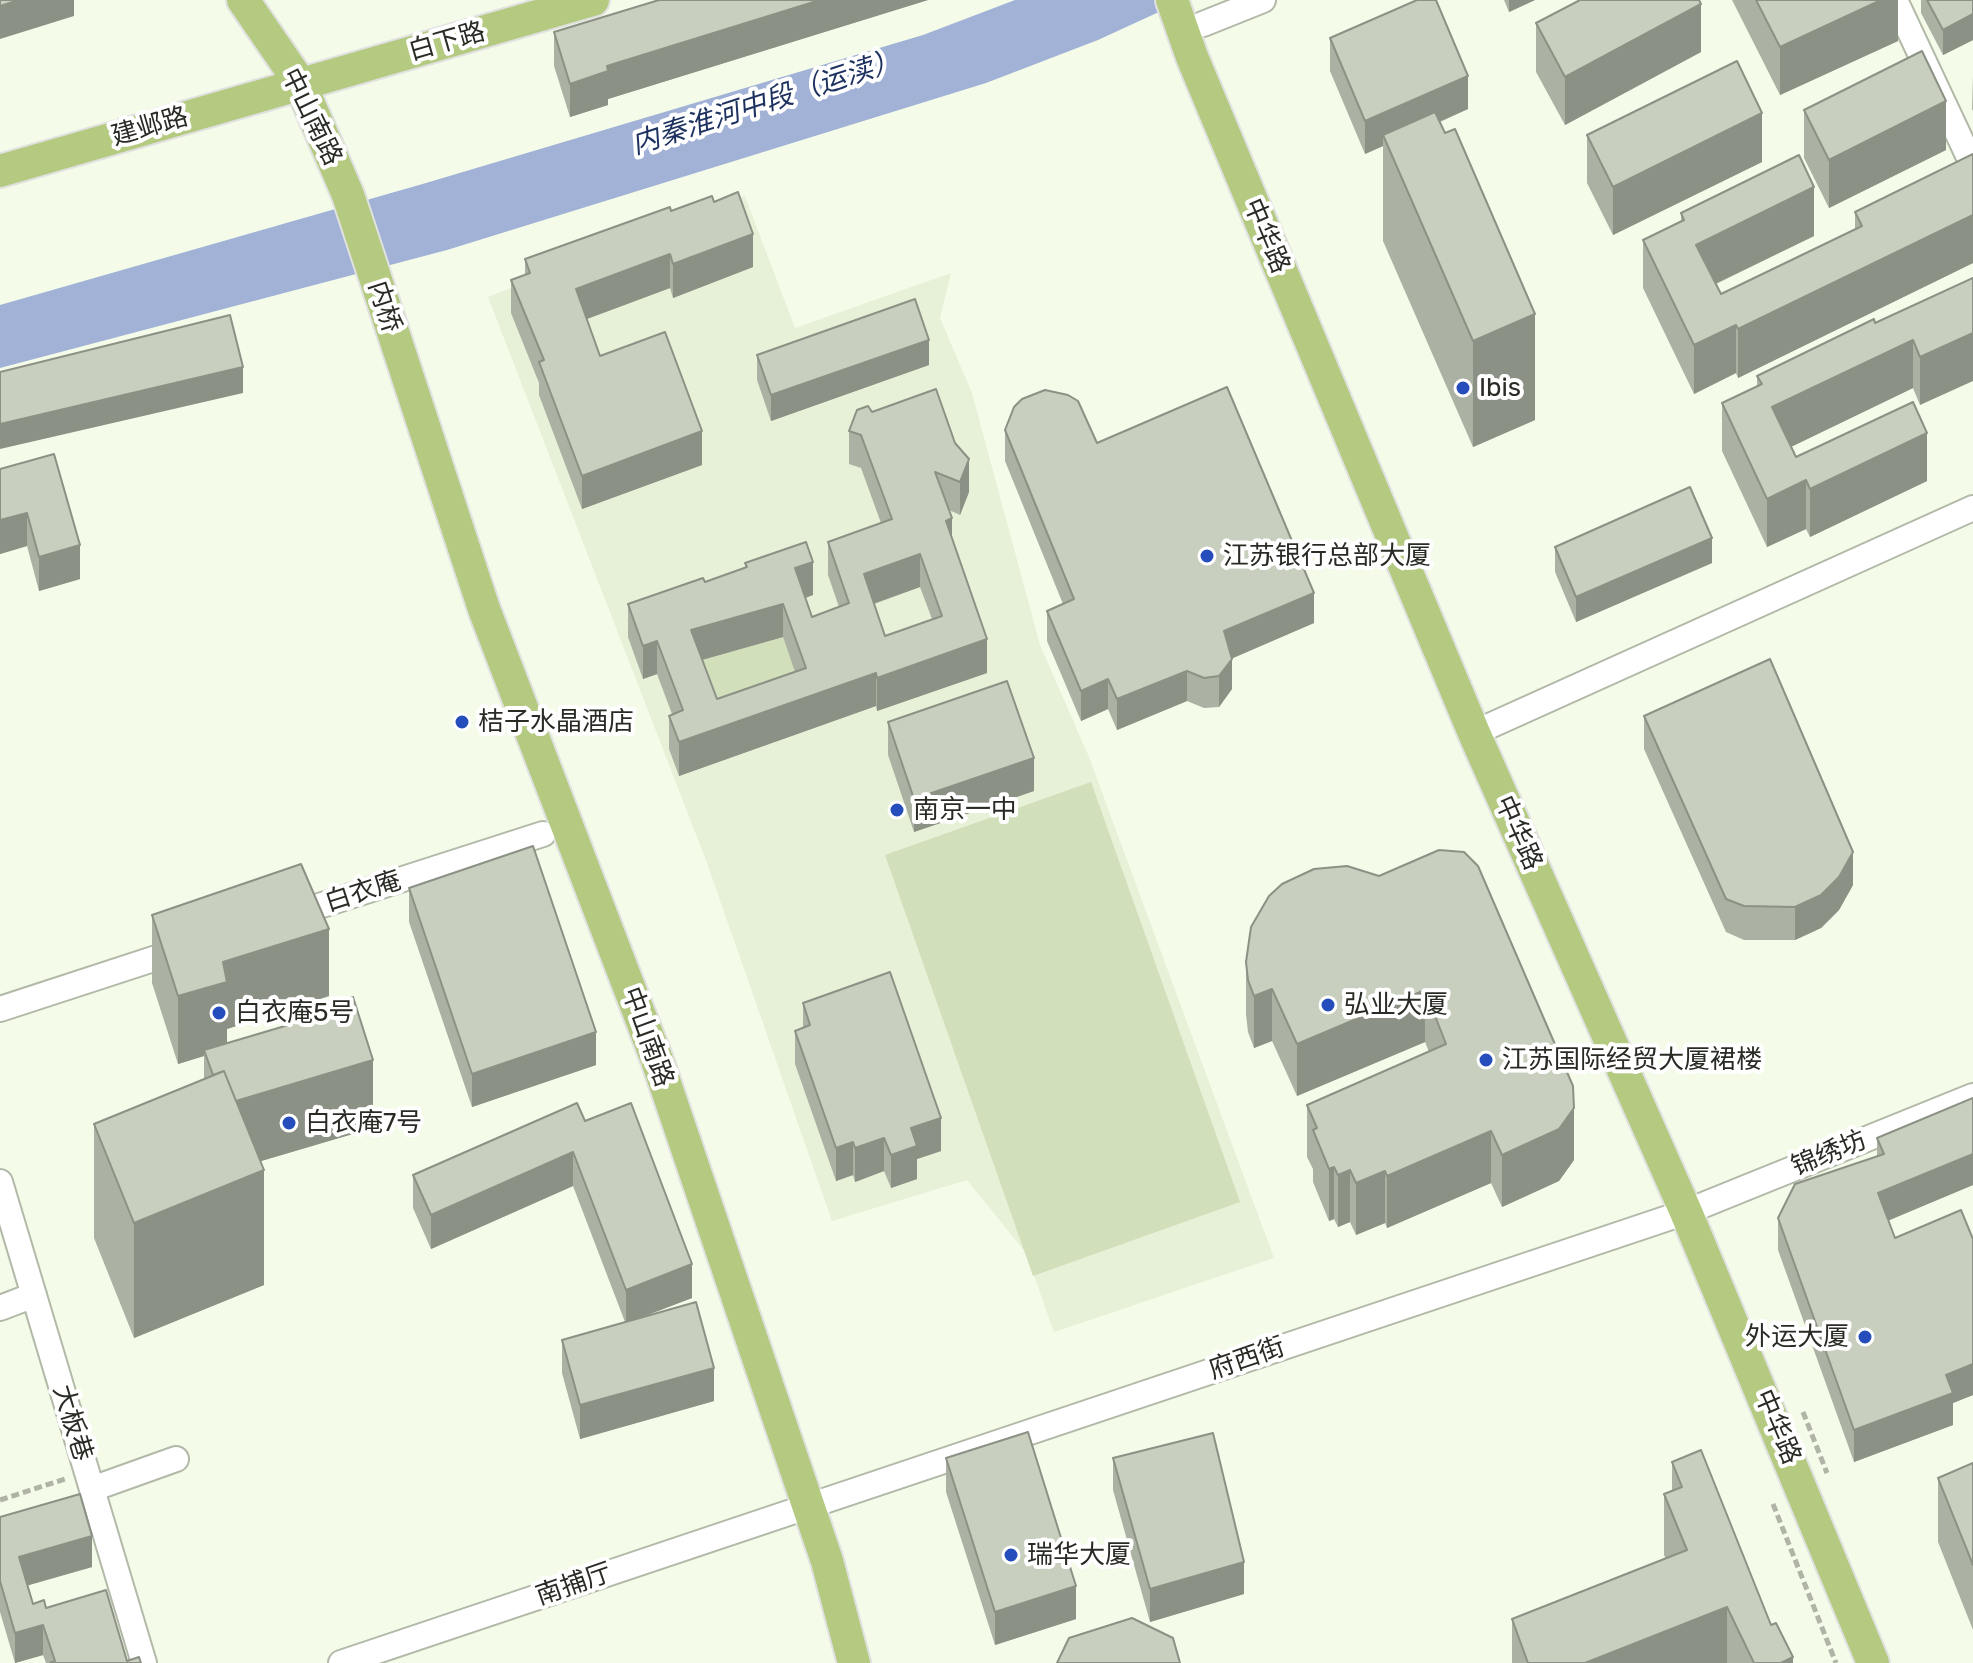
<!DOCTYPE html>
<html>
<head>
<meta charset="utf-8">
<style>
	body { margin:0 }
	canvas { display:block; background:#f4fbe9 }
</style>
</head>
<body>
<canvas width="1973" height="1663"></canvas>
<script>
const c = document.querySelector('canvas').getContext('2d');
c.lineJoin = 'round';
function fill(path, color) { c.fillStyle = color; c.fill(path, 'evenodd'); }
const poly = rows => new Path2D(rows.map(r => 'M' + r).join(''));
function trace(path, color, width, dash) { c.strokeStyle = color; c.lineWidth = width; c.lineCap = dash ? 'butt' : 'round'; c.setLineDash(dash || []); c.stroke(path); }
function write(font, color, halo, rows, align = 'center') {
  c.font = font + ' Rubik,"Noto Sans SC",sans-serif'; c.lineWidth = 8; c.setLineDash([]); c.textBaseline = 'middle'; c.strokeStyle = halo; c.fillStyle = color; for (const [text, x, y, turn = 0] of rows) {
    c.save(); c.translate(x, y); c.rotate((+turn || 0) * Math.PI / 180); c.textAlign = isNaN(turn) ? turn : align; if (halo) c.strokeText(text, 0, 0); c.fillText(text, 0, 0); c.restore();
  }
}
fill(poly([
	[745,196,795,328,951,273,940,318,972,393,1040,645,1089,757,1274,1258,1054,1332,1026,1253,967,1180,832,1221,707,863,488,297]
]), '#e7f1d8');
fill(poly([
	[783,637,806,701,717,732,691,663],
	[1091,782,1240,1202,1033,1276,885,855]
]), '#d1dfbb');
fill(poly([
	[1015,0,1185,0,1098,40,986,83,447,250,0,368,0,305,426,183,923,35]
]), '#a1b2d6');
const minor = poly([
	[1895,0,1973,166],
	[1203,24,1263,0],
	[1474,733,1973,508],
	[288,916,543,834],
	[0,1009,184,949],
	[0,1182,144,1663],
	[0,1308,34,1295],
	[92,1489,176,1459],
	[341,1663,1686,1212,1973,1096]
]);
const major = poly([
	[243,0,300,83,348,195,484,609,657,1060,827,1561,854,1663],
	[1172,0,1192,57,1474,733,1686,1212,1873,1663],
	[0,171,593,0]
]);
trace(minor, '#b2b9a8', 28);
trace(major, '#e1e1e0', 36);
trace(poly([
	[1803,1412,1827,1473],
	[0,1500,68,1478],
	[1773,1504,1836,1663]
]), '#afb4a6', 5, [8, 4]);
trace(minor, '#fff', 24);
trace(major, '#b4ca81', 32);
fill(poly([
	[659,0,928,0,608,99,608,105,570,117,554,66,554,32],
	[1504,0,1535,0,1509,12],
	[1732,0,1898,0,1898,41,1780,95],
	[1921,0,1973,0,1973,40,1943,55,1921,13],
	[1536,23,1701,52,1565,125,1536,72],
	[1330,38,1468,109,1440,122,1535,420,1473,447,1383,241,1383,146,1365,154,1330,71],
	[1973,75,1973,111,1972,109],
	[1804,110,1946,150,1829,208,1804,158],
	[1587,135,1762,162,1613,235,1587,183],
	[1973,154,1973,263,1738,378,1736,373,1694,394,1643,288,1643,240,1681,221,1681,213,1814,236,1716,284,1721,294,1855,229,1855,212],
	[714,202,753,267,673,298,670,288,587,319,600,356,702,465,582,509,539,395,539,383,511,313,511,280,525,275,525,259],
	[1973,278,1920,405,1913,388,1791,447,1796,457,1927,481,1810,537,1806,529,1767,547,1722,451,1722,403,1757,386,1757,376],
	[757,355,929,365,771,421,757,380],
	[936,389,969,492,960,515,949,510,952,538,987,673,877,711,876,706,679,776,669,749,669,716,672,714,657,674,643,679,628,637,628,604,705,582,745,568,745,563,813,595,806,598,812,617,839,607,828,575,828,542,881,523,861,468,849,464,849,431,872,412],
	[920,587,932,619,885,636,874,604],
	[783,637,795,672,717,699,702,660],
	[1005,430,1097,443,1314,623,1232,658,1232,689,1219,707,1204,708,1187,701,1117,730,1108,709,1081,721,1047,641,1047,611,1063,604,1005,461],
	[0,469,80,579,39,591,27,546,0,554],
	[1555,547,1712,563,1576,622,1555,572],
	[1644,716,1853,885,1839,910,1821,928,1795,940,1744,940,1726,932,1644,749],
	[888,722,1034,791,914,832,888,755],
	[1347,866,1574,1160,1559,1181,1502,1207,1491,1183,1387,1228,1385,1223,1356,1235,1350,1222,1338,1227,1334,1219,1329,1221,1313,1182,1313,1169,1307,1157,1307,1105,1429,1052,1425,1042,1297,1096,1272,1041,1254,1048,1248,1032,1246,1014,1246,962],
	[409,888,596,1065,472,1107,409,922],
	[152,915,329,996,227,1029,227,1043,319,1016,319,1005,373,1128,261,1161,264,1285,134,1338,94,1238,94,1124,204,1079,204,1056,178,1064,152,983],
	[803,1003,941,1151,917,1159,917,1179,891,1188,884,1171,855,1182,853,1175,836,1181,795,1064,795,1031,803,1028],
	[1973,1098,1973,1185,1888,1220,1895,1238,1973,1239,1973,1395,1953,1403,1953,1425,1854,1462,1778,1250,1778,1218,1877,1157,1877,1138],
	[585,1121,692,1298,637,1319,714,1401,580,1439,562,1373,562,1340,625,1322,573,1186,431,1249,413,1208,413,1175],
	[946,1458,1076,1619,995,1645,946,1492],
	[1113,1458,1244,1594,1150,1622,1113,1490],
	[1672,1462,1793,1663,1512,1663,1512,1619,1666,1559,1664,1555,1664,1494,1672,1490],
	[1973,1463,1973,1630,1938,1542,1938,1478],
	[0,1517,92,1567,28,1585,33,1604,46,1608,127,1661,141,1663,46,1663,43,1655,15,1663,0,1612]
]), '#acb2a3');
fill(poly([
	[19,0,74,0,74,16,0,39,0,6],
	[820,0,928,0,608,99,608,105,570,117,570,84,607,66],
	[1509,0,1535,0,1509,12],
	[1881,0,1898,0,1898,41,1780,95,1780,47],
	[1701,4,1701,52,1565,125,1565,77],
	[1973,14,1973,40,1943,55,1943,30],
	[1468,76,1468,109,1388,144,1383,135,1383,146,1365,154,1365,121],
	[1946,101,1946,150,1829,208,1829,160],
	[1762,113,1762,162,1613,235,1613,187],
	[1814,187,1814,236,1696,293,1696,245],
	[1973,215,1973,263,1738,378,1738,329],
	[753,234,753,267,673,298,673,264],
	[670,254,670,288,576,323,576,289],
	[1535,314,1535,420,1473,447,1473,341],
	[1736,325,1736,373,1694,394,1694,345],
	[1973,333,1973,381,1920,405,1920,357],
	[929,340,929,365,771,421,771,395],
	[1913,340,1913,388,1772,456,1772,407],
	[243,367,243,393,0,449,0,424],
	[702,431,702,465,582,509,582,476],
	[1927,433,1927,481,1810,537,1810,489],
	[969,459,969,492,960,515,960,482],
	[1806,480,1806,529,1767,547,1767,499],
	[27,513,27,546,0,554,0,520],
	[952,518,952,551,946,521],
	[1712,538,1712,563,1576,622,1576,597],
	[80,545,80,579,39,591,39,557],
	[920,554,920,587,864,607,864,574],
	[813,562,813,595,795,601,795,568],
	[1314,593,1314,623,1224,662,1224,631],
	[783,604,783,637,691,663,691,630],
	[987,639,987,673,877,711,877,678],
	[657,641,657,674,643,679,643,646],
	[1232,659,1232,689,1219,707,1219,676],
	[1187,671,1187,701,1117,730,1117,699],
	[876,673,876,706,679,776,679,742],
	[1108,679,1108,709,1081,721,1081,691],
	[1034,758,1034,791,914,832,914,799],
	[1853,852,1853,885,1839,910,1821,928,1795,940,1795,907],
	[329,929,329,996,227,1029,227,1050,204,1050,204,1056,178,1064,178,996,223,962],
	[1272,989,1272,1041,1254,1048,1254,996],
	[1425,990,1425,1042,1297,1096,1297,1044],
	[596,1032,596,1065,472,1107,472,1074],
	[373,1060,373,1128,224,1172,224,1104],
	[1574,1108,1574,1160,1559,1181,1502,1207,1502,1155],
	[941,1118,941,1151,917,1159,917,1179,891,1188,891,1155,911,1128],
	[1491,1131,1491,1183,1387,1228,1387,1176],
	[884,1138,884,1171,855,1182,855,1148],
	[853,1142,853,1175,836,1181,836,1148],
	[573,1152,573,1186,431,1249,431,1215],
	[1973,1154,1973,1185,1878,1225,1878,1193],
	[1334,1167,1334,1219,1329,1221,1329,1169],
	[264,1170,264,1285,134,1338,134,1223],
	[1350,1170,1350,1222,1338,1227,1338,1175],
	[1385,1171,1385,1223,1356,1235,1356,1183],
	[692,1264,692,1298,626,1323,626,1290],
	[1973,1364,1973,1395,1953,1403,1953,1425,1854,1462,1854,1430,1946,1375],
	[714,1368,714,1401,580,1439,580,1405],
	[92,1536,92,1567,19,1588,19,1557],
	[1244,1562,1244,1594,1150,1622,1150,1589],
	[1076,1586,1076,1619,995,1645,995,1612],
	[1727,1607,1727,1663,1585,1663],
	[43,1625,43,1655,15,1663,15,1633],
	[1793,1657,1793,1663,1781,1663]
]), '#8c9185');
const building = poly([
	[0,0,19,0,0,6,0,0],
	[659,0,820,0,607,66,608,71,570,84,554,32,659,0],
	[1417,0,1436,0,1468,76,1365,121,1330,38,1417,0],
	[1580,0,1699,0,1701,4,1565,77,1536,23,1580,0],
	[1756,0,1881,0,1780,47,1756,0],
	[1927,0,1973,0,1973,14,1943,30,1927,0],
	[1922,51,1946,101,1829,160,1804,110,1922,51],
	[1737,61,1762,113,1613,187,1587,135,1737,61],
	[1435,112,1445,133,1455,129,1535,314,1473,341,1383,135,1435,112],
	[1973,154,1973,215,1738,329,1736,325,1694,345,1643,240,1684,220,1681,213,1799,155,1814,187,1696,245,1721,294,1862,226,1855,212,1973,154],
	[738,192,753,234,673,264,670,254,576,289,600,356,665,332,702,431,582,476,539,362,544,360,511,280,530,273,525,259,670,207,671,211,712,196,714,202,738,192],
	[1973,278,1973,333,1920,357,1913,340,1772,407,1796,457,1913,402,1927,433,1810,489,1806,480,1767,499,1722,403,1762,384,1757,376,1874,319,1875,323,1973,278],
	[915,299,929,340,771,395,757,355,915,299],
	[230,315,243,367,0,424,0,372,230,315],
	[1227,387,1314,593,1224,631,1232,659,1219,676,1204,678,1187,671,1117,699,1108,679,1081,691,1047,611,1074,599,1005,430,1014,407,1022,399,1045,390,1068,395,1078,401,1097,443,1227,387],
	[936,389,955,443,969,459,960,482,935,472,952,518,946,521,987,639,877,678,876,673,679,742,669,716,683,710,657,641,643,646,628,604,703,578,705,582,747,567,745,563,806,542,813,562,795,568,812,617,849,603,828,542,892,519,861,435,849,431,857,410,868,406,872,412,936,389],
	[920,554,942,616,885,636,864,574,920,554],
	[783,604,806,668,717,699,691,630,783,604],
	[54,454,80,545,39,557,27,513,0,520,0,469,54,454],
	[1690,487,1712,538,1576,597,1555,547,1690,487],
	[1770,659,1853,852,1839,877,1821,895,1795,907,1744,906,1726,899,1644,716,1770,659],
	[1007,681,1034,758,914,799,888,722,1007,681],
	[533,846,596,1032,472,1074,409,888,533,846],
	[1439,850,1464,852,1478,866,1573,1086,1574,1108,1559,1129,1502,1155,1491,1131,1387,1176,1385,1171,1356,1183,1350,1170,1338,1175,1334,1167,1329,1169,1313,1130,1317,1128,1307,1105,1446,1044,1425,990,1297,1044,1272,989,1254,996,1248,980,1246,962,1251,927,1269,896,1282,884,1314,869,1347,866,1379,876,1439,850],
	[301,864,329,929,223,962,227,982,178,996,152,915,301,864],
	[890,972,941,1118,911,1128,917,1146,891,1155,884,1138,855,1148,853,1142,836,1148,795,1031,810,1025,803,1003,890,972],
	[353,997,373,1060,236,1101,224,1071,213,1075,204,1050,322,1015,319,1005,353,997],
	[224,1071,264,1170,134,1223,94,1124,224,1071],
	[1973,1098,1973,1154,1878,1193,1895,1238,1961,1210,1973,1239,1973,1364,1946,1375,1953,1393,1854,1430,1778,1218,1795,1184,1884,1154,1877,1138,1973,1098],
	[577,1103,585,1121,631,1103,692,1264,626,1290,573,1152,431,1215,413,1175,577,1103],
	[696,1302,714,1368,580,1405,562,1340,696,1302],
	[1028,1432,1076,1586,995,1612,946,1458,1028,1432],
	[1213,1433,1244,1562,1150,1589,1113,1458,1213,1433],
	[1701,1450,1771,1625,1776,1623,1793,1657,1781,1663,1754,1663,1727,1607,1585,1663,1528,1663,1512,1619,1687,1550,1664,1494,1682,1487,1672,1462,1701,1450],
	[1973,1463,1973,1565,1938,1478,1973,1463],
	[80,1494,92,1536,19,1557,33,1604,44,1600,46,1608,106,1590,127,1661,139,1657,141,1663,50,1663,55,1661,43,1625,15,1633,0,1581,0,1517,80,1494],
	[1132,1618,1173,1638,1180,1663,1057,1663,1069,1638,1132,1618]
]);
fill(building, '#c8cfbe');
trace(building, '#8c9185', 2);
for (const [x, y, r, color] of [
	[1463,388,8,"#254dbb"],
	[1207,556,8,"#254dbb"],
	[462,722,8,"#254dbb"],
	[897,810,8,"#254dbb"],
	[1328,1005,8,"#254dbb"],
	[219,1013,8,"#254dbb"],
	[1486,1060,8,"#254dbb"],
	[289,1123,8,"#254dbb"],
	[1865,1337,8,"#254dbb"],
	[1011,1555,8,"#254dbb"]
]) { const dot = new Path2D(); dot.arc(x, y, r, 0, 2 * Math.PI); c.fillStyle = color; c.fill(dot); trace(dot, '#fff', 3); }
write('26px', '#292c25', '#fff', [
	["白下路",447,42,-16],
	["中山南路",311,117,64],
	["建邺路",150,127,-16],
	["中华路",1266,236,67],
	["内桥",384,307,72],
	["中华路",1518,833,66],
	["白衣庵",363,892,-18],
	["中山南路",647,1037,70],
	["锦绣坊",1829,1154,-22],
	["府西街",1247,1359,-19],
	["大板巷",72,1423,73],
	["中华路",1777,1427,67],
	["南捕厅",574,1585,-19]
]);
write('26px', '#292c25', '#fff', [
	["Ibis",1479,388],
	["江苏银行总部大厦",1223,556],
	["桔子水晶酒店",478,722],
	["南京一中",913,810],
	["弘业大厦",1344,1005],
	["白衣庵5号",235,1013],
	["江苏国际经贸大厦裙楼",1502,1060],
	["白衣庵7号",305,1123],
	["外运大厦",1849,1337,"right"],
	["瑞华大厦",1027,1555]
], 'left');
write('italic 28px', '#1d315f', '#fff', [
	["内秦淮河中段（运渎）",766,103,-18]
]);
</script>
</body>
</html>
